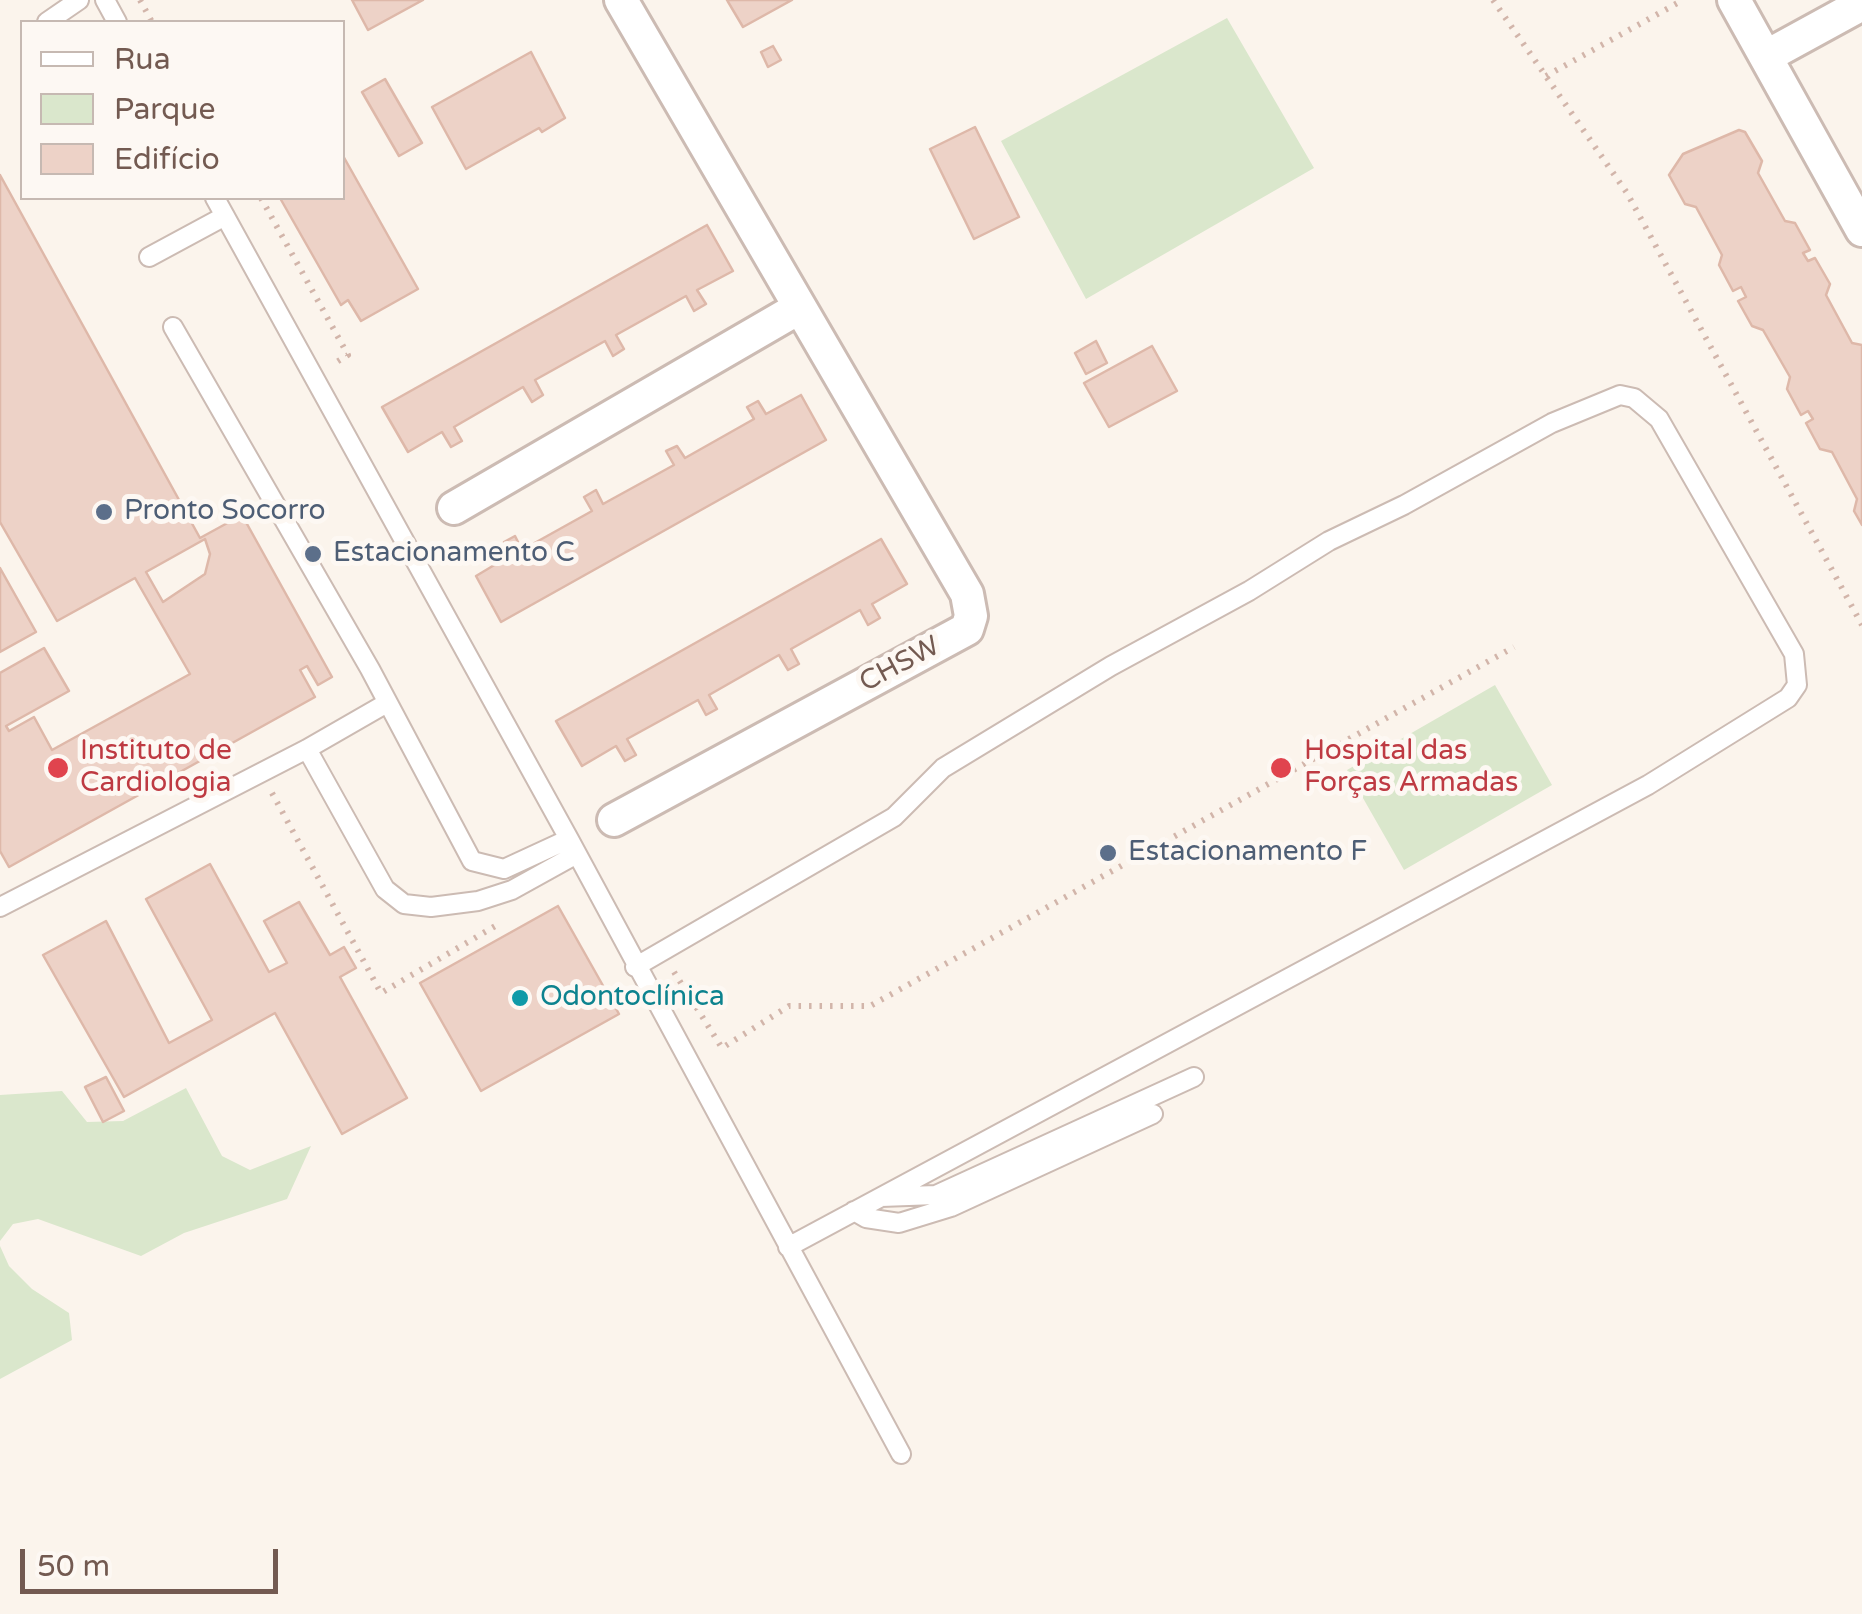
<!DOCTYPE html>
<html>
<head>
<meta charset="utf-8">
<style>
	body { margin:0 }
	#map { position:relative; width:1862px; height:1614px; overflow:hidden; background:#fbf4ec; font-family:"Varela Round",sans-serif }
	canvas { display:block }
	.legend { position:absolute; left:20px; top:20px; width:325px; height:180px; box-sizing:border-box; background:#fdf8f3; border:2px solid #c6b9b2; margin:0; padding:12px 18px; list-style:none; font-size:30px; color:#735a51 }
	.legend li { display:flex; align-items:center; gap:20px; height:50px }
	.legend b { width:50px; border:2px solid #c6b9b2 }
	.scale { position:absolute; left:20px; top:1549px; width:258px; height:45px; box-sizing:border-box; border:5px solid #735a51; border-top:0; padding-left:12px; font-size:30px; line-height:35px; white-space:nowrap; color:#735a51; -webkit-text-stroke:8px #fdf8f3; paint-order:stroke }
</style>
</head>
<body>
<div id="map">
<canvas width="1862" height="1614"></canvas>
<ul class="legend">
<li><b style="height:12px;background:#fff"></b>Rua</li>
<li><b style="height:28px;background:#dae7cc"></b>Parque</li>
<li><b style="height:28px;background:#edd2c7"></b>Edifício</li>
</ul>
<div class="scale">50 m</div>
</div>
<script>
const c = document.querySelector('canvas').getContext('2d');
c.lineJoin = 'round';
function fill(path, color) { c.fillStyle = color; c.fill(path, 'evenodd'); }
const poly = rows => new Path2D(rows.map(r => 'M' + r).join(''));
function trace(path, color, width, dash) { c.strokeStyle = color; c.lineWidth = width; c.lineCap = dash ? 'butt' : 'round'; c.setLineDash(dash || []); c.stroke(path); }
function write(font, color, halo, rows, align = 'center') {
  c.font = font + ' "Varela Round",sans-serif'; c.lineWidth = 10; c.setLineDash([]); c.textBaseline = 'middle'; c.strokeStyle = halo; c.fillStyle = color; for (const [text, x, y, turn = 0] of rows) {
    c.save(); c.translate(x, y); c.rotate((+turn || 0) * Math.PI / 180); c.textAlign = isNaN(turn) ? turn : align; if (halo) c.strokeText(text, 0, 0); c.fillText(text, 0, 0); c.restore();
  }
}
fill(poly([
	[1227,18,1314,168,1086,299,1001,141],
	[1495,685,1552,785,1404,870,1347,770],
	[186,1088,222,1156,250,1170,311,1146,287,1199,184,1233,141,1256,38,1219,13,1224,0,1241,0,1095,62,1091,87,1122,123,1121],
	[0,1246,9,1266,32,1289,69,1313,72,1340,0,1379]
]), '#dae7cc');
const building = poly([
	[352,0,423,0,368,30,352,0],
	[727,0,792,0,743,27,727,0],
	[773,46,781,60,768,67,761,52,773,46],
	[531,52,565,118,542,132,539,128,466,169,432,107,531,52],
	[385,79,422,143,399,156,362,92,385,79],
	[975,127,1019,217,974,239,930,149,975,127],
	[1739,130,1745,132,1762,161,1758,173,1785,221,1795,223,1810,250,1803,253,1808,261,1815,258,1830,284,1826,295,1852,343,1862,345,1862,525,1854,511,1857,499,1832,452,1820,449,1806,423,1813,419,1808,411,1801,415,1787,389,1790,377,1763,330,1752,326,1738,301,1746,297,1741,287,1733,291,1719,265,1722,255,1696,207,1685,204,1669,175,1683,154,1739,130],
	[342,154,418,289,361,321,348,300,341,305,280,198,342,198,342,154],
	[0,175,200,538,242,515,332,677,318,685,307,666,300,670,315,697,9,867,0,851,0,673,44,648,69,691,6,726,9,731,34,717,52,750,190,674,135,578,57,621,0,522,0,175],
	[205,539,210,554,205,574,163,602,146,572,205,539],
	[707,225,733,271,697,290,706,304,694,311,686,296,616,335,624,349,613,356,605,341,535,380,543,395,532,402,523,387,454,427,462,441,451,447,442,432,408,452,382,407,707,225],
	[1096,341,1107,363,1086,374,1075,353,1096,341],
	[1152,346,1177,391,1109,427,1084,383,1152,346],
	[801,395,826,440,501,622,476,576,511,555,504,542,515,536,522,550,592,511,584,497,596,490,603,504,674,465,666,451,677,446,685,458,754,419,747,407,758,401,766,414,801,395],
	[881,539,907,584,872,604,880,618,868,625,860,610,791,649,799,664,788,670,779,655,709,695,717,709,706,715,698,700,627,739,636,755,625,761,616,746,582,766,556,721,881,539],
	[0,568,36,632,0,652,0,568],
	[210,864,269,972,287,963,264,921,299,902,330,955,344,947,356,968,340,977,407,1098,342,1134,275,1013,124,1097,43,955,106,921,169,1043,212,1020,146,899,210,864],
	[558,906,619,1014,481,1091,420,983,558,906],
	[106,1077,124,1111,103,1122,85,1087,106,1077]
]);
fill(building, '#edd2c7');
trace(building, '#deb8a9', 2.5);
const service = poly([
	[105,0,117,22],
	[47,22,79,0],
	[215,198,569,839,901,1454],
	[149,257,225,216],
	[173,327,370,669,472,861,504,869,569,839],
	[307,749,385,889,404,904,431,907,478,901,512,890,577,854],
	[0,907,307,749,387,703],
	[635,967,894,817,943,768,1111,666,1249,591,1329,541,1404,505,1552,423,1620,395,1634,398,1659,419,1794,654,1797,685,1788,698,1648,785,788,1247],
	[881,1197,936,1195,1194,1077],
	[854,1211,866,1218,899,1223,951,1207,1153,1114]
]);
const minor = poly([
	[1734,0,1862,230],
	[1767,56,1862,4],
	[454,508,797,309],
	[614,820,967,629,971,616,967,594,621,0]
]);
trace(service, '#ccbbb3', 22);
trace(minor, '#ccbbb3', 38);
trace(poly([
	[140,0,152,22],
	[1493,0,1627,193,1862,625],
	[1546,76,1683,0],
	[261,198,348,355,335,363],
	[272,793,381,993,497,925],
	[674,972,722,1048,789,1006,870,1006,1514,647]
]), '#d2b5aa', 6, [2.5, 8]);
trace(service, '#fff', 18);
trace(minor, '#fff', 32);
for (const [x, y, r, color] of [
	[104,512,10,"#5c6f8a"],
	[313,554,10,"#5c6f8a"],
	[58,768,12,"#e0444e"],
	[1281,768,12,"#e0444e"],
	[1108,853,10,"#5c6f8a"],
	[520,998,10,"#0f9aa8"]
]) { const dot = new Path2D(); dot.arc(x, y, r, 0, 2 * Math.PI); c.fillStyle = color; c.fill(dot); trace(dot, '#fdf8f3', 4); }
write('28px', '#4e5e75', '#fdf8f3', [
	["Pronto Socorro",124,512],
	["Estacionamento C",333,554],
	["Estacionamento F",1128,853]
], 'left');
write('28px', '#735a51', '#fdf8f3', [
	["CHSW",900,665,-28]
]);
write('28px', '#be3a42', '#fdf8f3', [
	["Instituto de",80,752],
	["Cardiologia",80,784],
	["Hospital das",1304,752],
	["Forças Armadas",1304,784]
], 'left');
write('28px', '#0d838f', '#fdf8f3', [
	["Odontoclínica",540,998]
], 'left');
</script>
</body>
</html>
